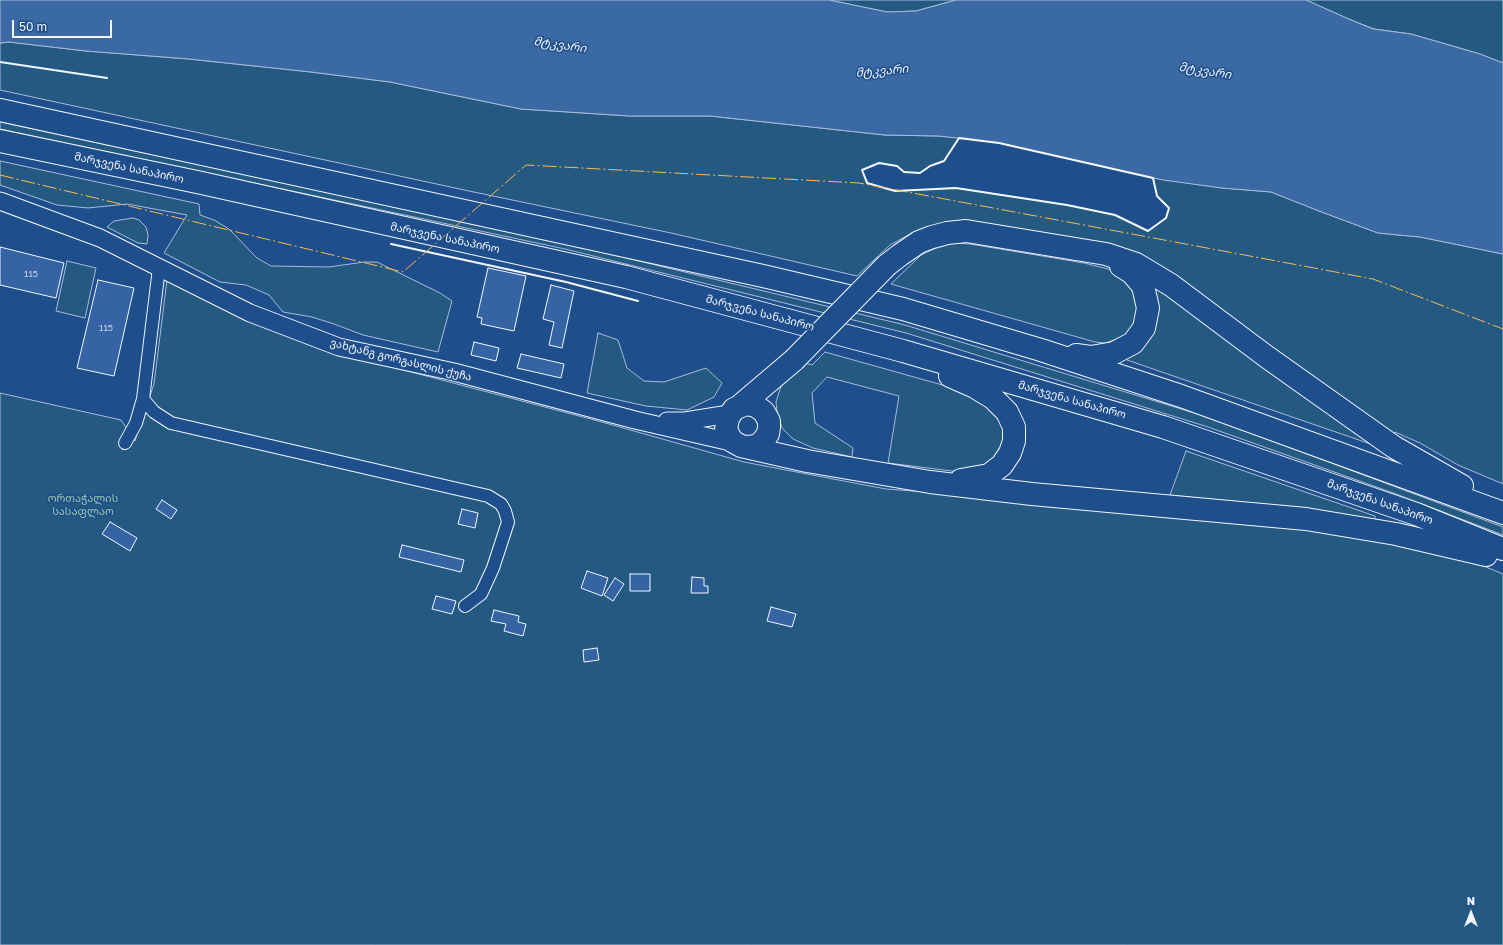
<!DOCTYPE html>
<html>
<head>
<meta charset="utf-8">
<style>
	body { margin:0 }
	#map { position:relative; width:1503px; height:945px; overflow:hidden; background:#1f4e8c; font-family:"Golos Text",sans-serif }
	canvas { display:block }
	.north { position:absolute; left:1451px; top:893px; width:40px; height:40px; -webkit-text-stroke:3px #1f4e8c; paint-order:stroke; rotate:0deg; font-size:11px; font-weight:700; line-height:16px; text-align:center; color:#f2f6ff }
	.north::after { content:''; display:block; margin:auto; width:14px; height:18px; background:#f2f6ff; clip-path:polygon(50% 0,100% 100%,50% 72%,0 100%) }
	.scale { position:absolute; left:12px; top:20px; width:100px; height:18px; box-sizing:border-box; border:2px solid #f2f6ff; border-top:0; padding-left:5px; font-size:12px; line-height:14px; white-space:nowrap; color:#f2f6ff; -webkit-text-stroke:3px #1f4e8c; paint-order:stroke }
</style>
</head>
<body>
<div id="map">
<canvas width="1503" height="945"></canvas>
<div class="north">N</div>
<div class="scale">50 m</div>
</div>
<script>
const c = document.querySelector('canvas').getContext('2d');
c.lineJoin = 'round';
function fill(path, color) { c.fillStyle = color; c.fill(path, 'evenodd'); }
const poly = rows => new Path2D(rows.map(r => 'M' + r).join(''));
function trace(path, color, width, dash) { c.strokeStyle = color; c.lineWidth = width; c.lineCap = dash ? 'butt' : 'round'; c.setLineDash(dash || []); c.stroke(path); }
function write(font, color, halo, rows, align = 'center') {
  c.font = font + ' "Golos Text","Noto Sans Georgian",sans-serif'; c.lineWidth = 3; c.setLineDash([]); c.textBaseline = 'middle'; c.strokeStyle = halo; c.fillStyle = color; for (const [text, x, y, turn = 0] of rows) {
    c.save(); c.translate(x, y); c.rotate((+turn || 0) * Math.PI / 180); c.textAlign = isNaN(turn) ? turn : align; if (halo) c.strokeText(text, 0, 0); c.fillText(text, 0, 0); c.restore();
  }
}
const green = poly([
	[829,0,956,0,916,11,887,12,829,0],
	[1306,0,1503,0,1503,63,1480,54,1411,34,1374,29,1351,20,1306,0],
	[9,42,86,51,189,59,311,72,390,82,521,109,630,116,710,116,885,135,939,136,959,138,944,161,930,166,920,173,904,172,897,166,880,163,862,170,868,183,895,191,956,188,1067,205,1115,215,1148,231,1166,218,1169,208,1157,196,1153,178,1222,188,1271,192,1319,211,1378,233,1420,237,1503,254,1503,484,1458,465,1420,443,1395,432,1393,437,1111,244,971,221,942,224,912,233,890,245,857,276,671,233,469,191,0,90,0,43,9,42],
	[0,122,564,243,905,325,1211,418,1503,527,1503,535,1396,494,1208,427,906,333,565,249,0,129,0,122],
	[0,161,199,204,200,215,214,220,229,229,257,258,271,266,329,267,364,262,377,262,440,293,452,301,438,352,363,335,334,324,312,317,283,312,269,295,246,285,220,282,164,253,187,215,127,204,88,208,57,205,0,185,0,161],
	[133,218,139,220,146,227,148,235,147,244,138,243,107,227,114,221,133,218],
	[954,243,970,244,1084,263,1116,271,1133,282,1142,306,1132,334,1105,343,1095,342,891,284,921,255,934,249,954,243],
	[67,261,96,268,85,318,56,311,67,261],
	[1146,277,1385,449,1127,360,1124,357,1137,350,1146,277],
	[167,280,331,351,602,422,744,462,886,489,1063,502,1289,520,1446,555,1486,567,1503,574,1503,945,0,945,0,393,121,420,135,441,154,384,167,280],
	[598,333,618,340,627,368,644,381,664,382,706,368,722,383,714,397,687,410,646,406,587,393,598,333],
	[825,352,971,393,1011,428,999,463,968,473,888,463,899,396,827,377,812,393,815,423,853,448,852,457,813,448,793,439,782,428,777,412,776,402,781,386,801,362,812,365,825,352],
	[1186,451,1375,516,1375,521,1320,511,1170,495,1186,451]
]);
fill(green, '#245a82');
trace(green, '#a8bbd7', 1);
const water = poly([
	[0,0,829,0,887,12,916,11,956,0,1306,0,1351,20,1373,29,1411,34,1480,54,1503,63,1503,254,1420,237,1378,233,1319,211,1271,192,1222,188,1163,180,999,143,939,136,885,135,710,116,630,116,521,109,390,82,311,72,189,59,86,51,9,42,0,43,0,0]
]);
fill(water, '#3b69a3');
trace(water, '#a8bbd7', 1);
const building = poly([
	[0,247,64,263,56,298,0,285,0,247],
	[488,268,526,276,514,331,481,324,482,318,477,317,488,268],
	[98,280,134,288,114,376,77,368,98,280],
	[551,285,574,291,562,348,549,345,554,322,543,319,551,285],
	[474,342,499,348,496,361,471,355,474,342],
	[521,354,564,364,561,378,517,368,521,354],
	[162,500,177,510,171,519,156,509,162,500],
	[462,509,478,513,475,528,458,524,462,509],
	[110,522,137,538,130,551,102,534,110,522],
	[402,545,464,560,461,572,399,557,402,545],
	[587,571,608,578,602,596,581,588,587,571],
	[630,574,650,574,650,591,630,591,630,574],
	[692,577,704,578,704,586,708,586,708,593,691,593,692,577],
	[615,578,624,584,613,601,604,595,615,578],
	[436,596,456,601,452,614,432,609,436,596],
	[771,607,796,614,792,627,767,621,771,607],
	[494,610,519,616,518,622,526,624,523,636,504,631,506,624,491,621,494,610],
	[597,648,599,660,584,662,583,650,597,648]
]);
fill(building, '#3563a3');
trace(building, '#f2f6ff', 1);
const street = poly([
	[159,268,143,399,154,412,171,423,488,496,501,504,505,511,508,522,493,568,481,594,465,606],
	[125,443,136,423,143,399]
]);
const secondary = poly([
	[0,201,100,238,250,313,339,347,454,372,635,420,735,443],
	[667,421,685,421,729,414]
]);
const highway = poly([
	[0,110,763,276,903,309,1041,350,1181,396,1503,513],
	[0,141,197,182,626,277,903,351,1163,427,1416,514,1503,549],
	[887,265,900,255,919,242,932,237,947,233,966,231,1106,254,1136,264,1171,285,1267,357,1394,447,1462,486],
	[1076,355,1091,357,1114,353,1133,343,1144,328,1148,308,1143,286,1132,273,1121,266],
	[950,376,975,387,993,398,1007,412,1014,427,1014,441,1010,453,1002,465,989,475,961,480],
	[741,405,794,360],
	[747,447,756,446,761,443,768,434,769,427,769,421,764,412,756,406,746,404,734,409,728,418,726,430,732,441,741,446,807,461,930,482,1032,494,1306,519,1396,534,1486,555]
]);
trace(street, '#f2f6ff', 14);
trace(secondary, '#f2f6ff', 19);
trace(highway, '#f2f6ff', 24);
trace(street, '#1f4e8c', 12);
trace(secondary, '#1f4e8c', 17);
trace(highway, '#1f4e8c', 22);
const highwayBridge = poly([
	[794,360,887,265]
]);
trace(highwayBridge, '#f2f6ff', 24, []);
trace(highwayBridge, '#1f4e8c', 22);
trace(poly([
	[0,62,107,78],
	[959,138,999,143,1153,178,1157,196,1169,208,1166,218,1148,231,1115,215,1067,205,956,188,895,191,867,183,862,170,879,163,897,166,904,172,920,173,930,166,944,161,959,138],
	[391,244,566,282,638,301]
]), '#f2f6ff', 2);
trace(poly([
	[0,175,403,272,526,165,859,183,1373,279,1503,329]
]), '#ffb74d', 1, [14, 3, 2, 3]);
write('9px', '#c3d1e8', null, [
	["115",31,274],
	["115",106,328]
]);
write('11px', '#f2f6ff', '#1f4e8c', [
	["მარჯვენა სანაპირო",129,168,12],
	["მარჯვენა სანაპირო",445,238,12],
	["მარჯვენა სანაპირო",760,313,15],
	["ვახტანგ გორგასლის ქუჩა",401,360,14],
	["მარჯვენა სანაპირო",1072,400,16],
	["მარჯვენა სანაპირო",1380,502,20]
]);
write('11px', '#97c8a6', '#1f4e8c', [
	["ორთაჭალის",83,499],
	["სასაფლაო",83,512]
]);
write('italic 12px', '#f2f6ff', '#1f4e8c', [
	["მტკვარი",560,45,8],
	["მტკვარი",882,71,-5],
	["მტკვარი",1205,71,9]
]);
</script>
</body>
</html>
